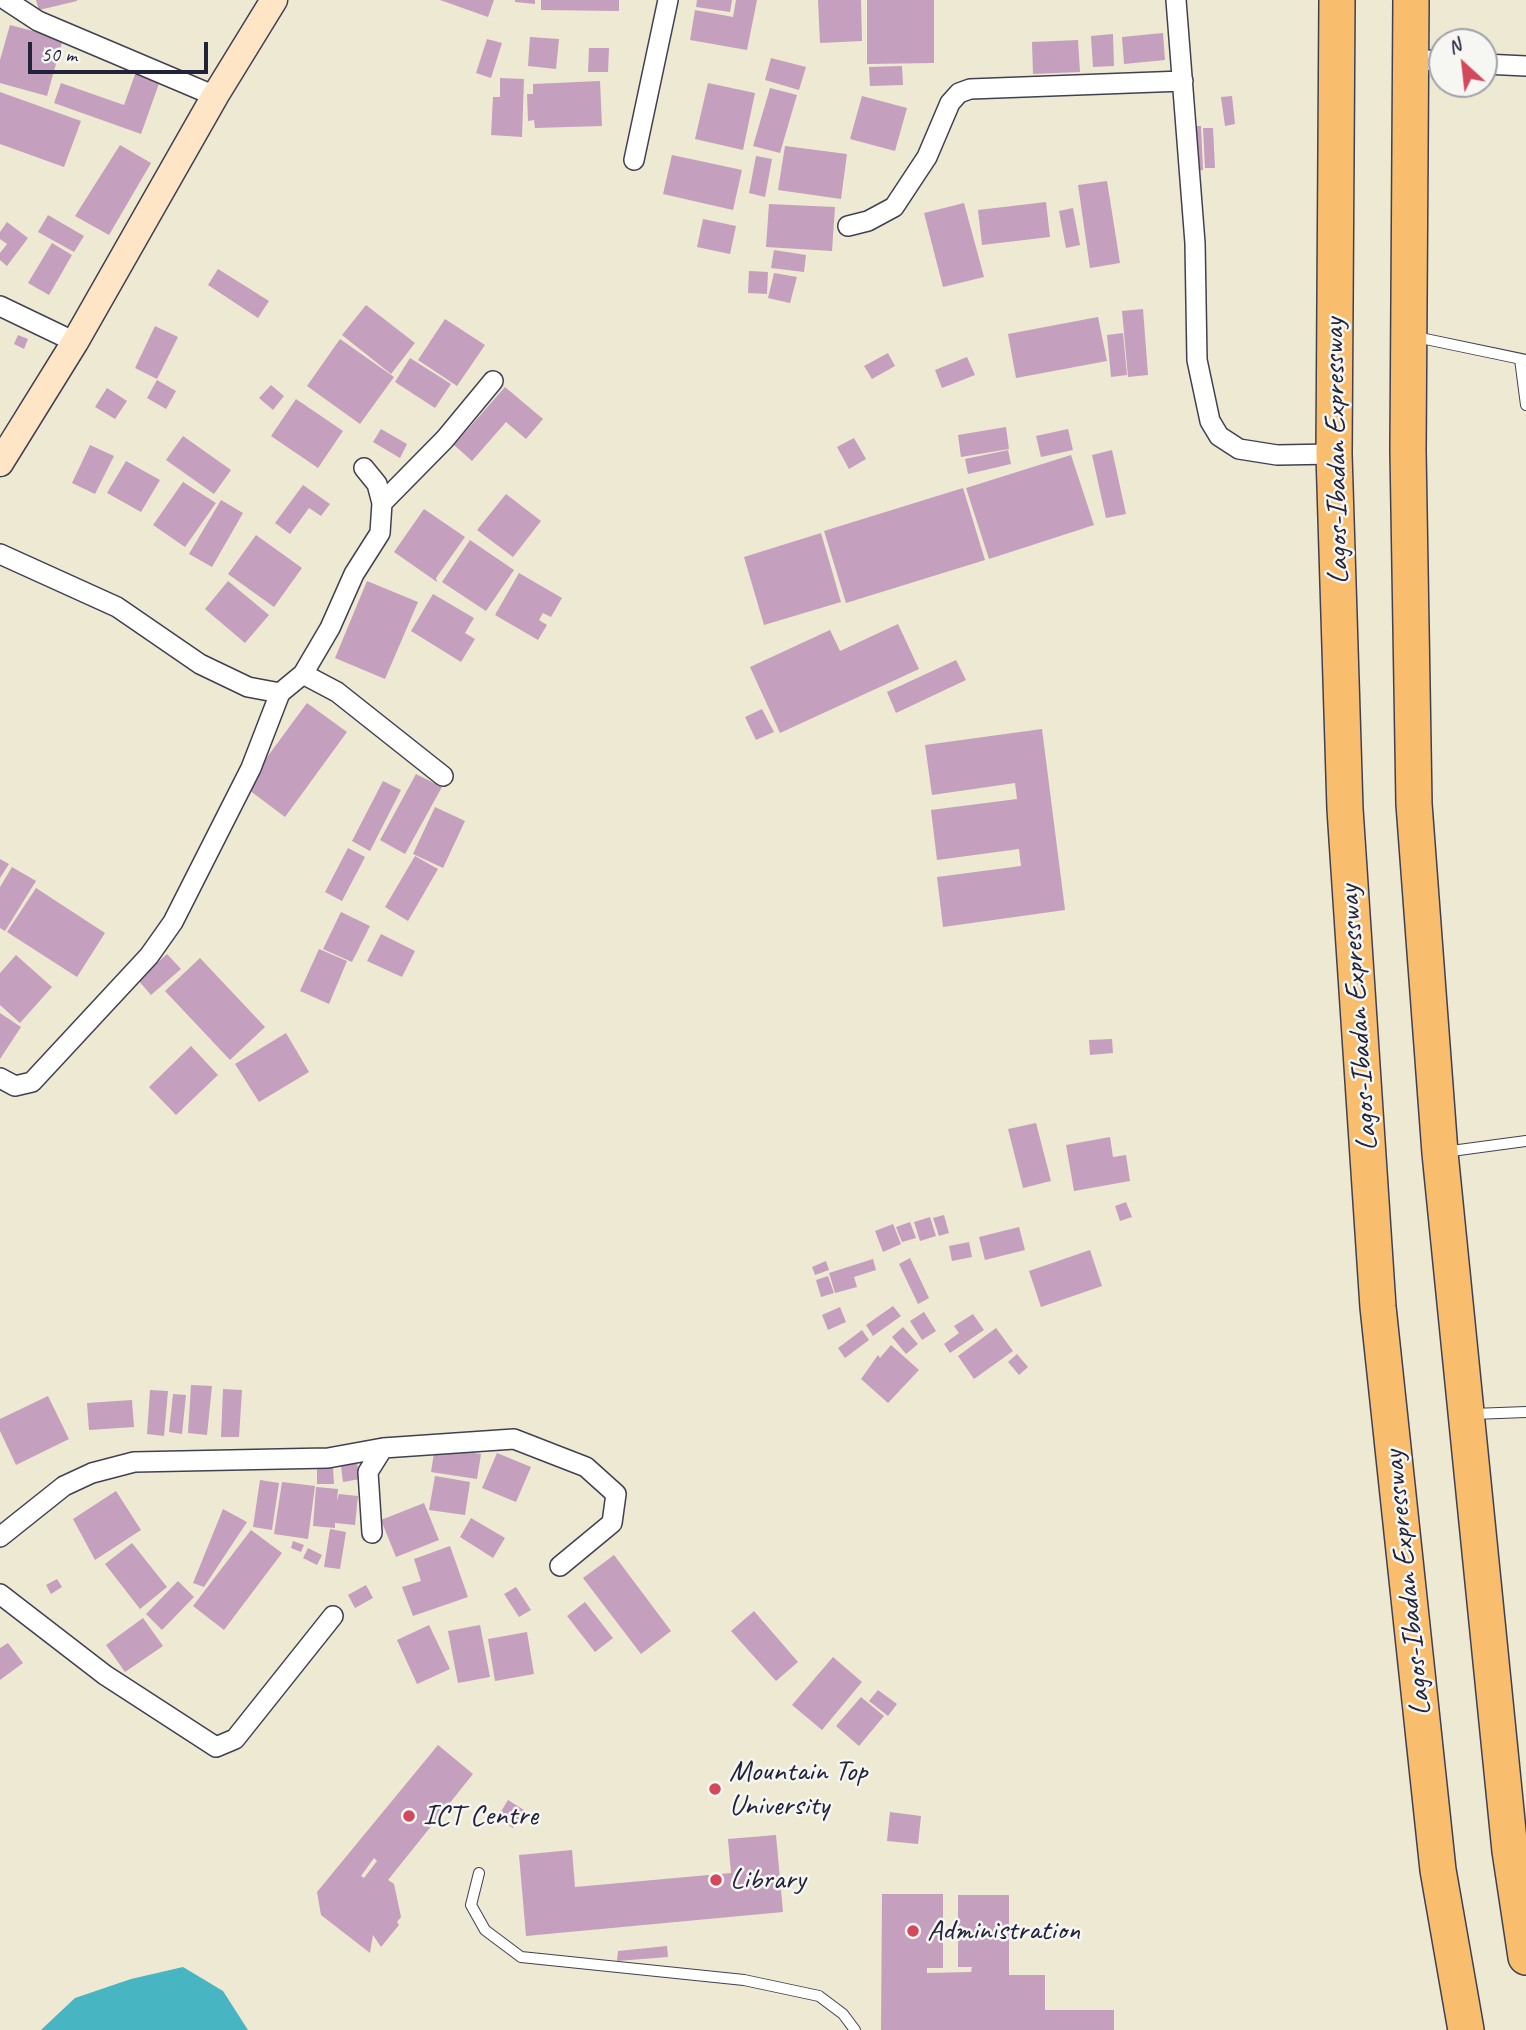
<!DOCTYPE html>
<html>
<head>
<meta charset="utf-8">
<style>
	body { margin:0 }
	#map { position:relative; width:1526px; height:2030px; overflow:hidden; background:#eee9d2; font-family:Caveat,sans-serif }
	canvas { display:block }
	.north { position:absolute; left:1428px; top:28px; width:70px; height:70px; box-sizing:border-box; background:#f6f6f2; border:2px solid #a1a1a9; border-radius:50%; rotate:333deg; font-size:19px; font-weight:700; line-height:28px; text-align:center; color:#22223b }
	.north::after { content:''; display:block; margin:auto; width:24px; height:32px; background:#d1495b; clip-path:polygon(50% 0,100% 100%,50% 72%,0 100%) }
	.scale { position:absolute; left:28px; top:42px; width:180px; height:32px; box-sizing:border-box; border:4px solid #22223b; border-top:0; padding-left:9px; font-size:21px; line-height:24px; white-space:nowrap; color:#22223b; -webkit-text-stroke:5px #f6f6f2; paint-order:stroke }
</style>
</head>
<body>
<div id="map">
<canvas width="1526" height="2030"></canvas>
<div class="north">N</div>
<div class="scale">50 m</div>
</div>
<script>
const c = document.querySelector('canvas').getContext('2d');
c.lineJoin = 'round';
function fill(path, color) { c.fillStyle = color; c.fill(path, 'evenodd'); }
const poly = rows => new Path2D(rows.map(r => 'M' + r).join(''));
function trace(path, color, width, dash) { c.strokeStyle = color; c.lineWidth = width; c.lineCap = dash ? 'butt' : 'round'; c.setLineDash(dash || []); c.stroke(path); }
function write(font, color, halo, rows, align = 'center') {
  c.font = font + ' Caveat,sans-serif'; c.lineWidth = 5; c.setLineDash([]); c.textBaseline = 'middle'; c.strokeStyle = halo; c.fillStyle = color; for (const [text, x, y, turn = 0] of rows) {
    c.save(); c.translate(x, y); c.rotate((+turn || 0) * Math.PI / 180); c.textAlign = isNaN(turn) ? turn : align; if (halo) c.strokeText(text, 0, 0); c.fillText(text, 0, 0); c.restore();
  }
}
fill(poly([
	[183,1967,223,1991,248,2030,41,2030,75,1998,131,1979]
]), '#48b5c3');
fill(poly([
	[36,0,77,0,77,1,39,10],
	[440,0,494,0,488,17],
	[515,0,535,0,535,4,515,2],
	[541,0,619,0,619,11,541,10],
	[697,0,732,0,730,12,696,7],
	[736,0,757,0,747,50,690,40,695,10,733,17],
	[818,0,861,0,862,41,820,43],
	[867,0,934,0,934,63,867,64],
	[10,25,63,39,47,96,0,83,0,60],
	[1163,33,1165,60,1124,64,1122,37],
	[1113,34,1114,66,1093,67,1091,36],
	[530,37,559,39,556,69,528,66],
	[487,39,502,43,491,78,476,73],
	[1078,40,1080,72,1033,74,1032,42],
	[589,48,609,48,608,72,588,72],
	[771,58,806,67,799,90,765,80],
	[138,66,162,75,141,134,54,103,61,83,124,105],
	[902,66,903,85,870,86,869,67],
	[500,78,524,79,522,137,491,135,493,97,500,97],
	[600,81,602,126,535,128,534,120,528,121,527,94,533,94,533,84],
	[708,83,755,93,743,150,695,139],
	[770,88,797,95,780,153,753,146],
	[0,92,81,121,64,167,0,144],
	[862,96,907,108,895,151,850,139],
	[1232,96,1235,124,1225,126,1221,97],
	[1191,126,1201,126,1203,170,1192,171],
	[1203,128,1213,128,1215,168,1205,168],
	[120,145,151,163,109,235,75,216],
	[785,146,847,154,841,199,778,190],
	[672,155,742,170,733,210,663,194],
	[756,156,772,159,765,197,749,193],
	[1107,181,1120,263,1090,268,1078,185],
	[1046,202,1050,237,982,245,978,210],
	[964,203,984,277,943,287,924,213],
	[769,204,835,207,832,251,766,247],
	[1073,208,1080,245,1066,248,1059,211],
	[48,215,84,236,74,252,38,232],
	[703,219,736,226,730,254,697,247],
	[7,222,28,238,7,266,0,260,0,253,7,244,0,239,0,232],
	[52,243,72,255,49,295,28,283],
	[774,250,806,255,804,272,771,268],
	[218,269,269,301,258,318,208,285],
	[749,271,768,272,767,294,748,293],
	[774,273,797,277,790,303,768,298],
	[366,305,415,343,391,374,342,335],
	[1143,309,1148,375,1128,377,1122,311],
	[1098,317,1107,361,1016,378,1008,334],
	[445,319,485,345,457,386,418,360],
	[155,326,178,337,157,379,135,368],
	[1123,333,1127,375,1111,377,1107,335],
	[18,335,28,339,24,349,14,344],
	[340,339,394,377,360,424,307,386],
	[888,353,895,366,872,379,864,366],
	[967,357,975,375,942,388,935,370],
	[410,358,451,384,435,408,395,382],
	[157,380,176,391,166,409,147,398],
	[271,385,284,396,273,410,259,398],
	[505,387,543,419,526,439,506,422,472,461,454,445],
	[107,388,127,401,115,419,95,407],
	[296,399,343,431,318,468,271,436],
	[1006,427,1009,449,961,457,958,435],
	[381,429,407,444,400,458,373,442],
	[1068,429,1073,450,1041,457,1036,436],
	[183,436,231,470,214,494,166,460],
	[854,438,866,459,849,469,837,447],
	[90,445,114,456,95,494,72,483],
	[1008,450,1011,464,968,474,965,459],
	[1112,450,1126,514,1106,518,1092,455],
	[1071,455,1094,525,989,559,966,488],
	[126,461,160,480,141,512,107,493],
	[183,482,216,503,185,547,153,525],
	[303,485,330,504,321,516,309,508,290,534,275,523],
	[963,488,985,560,846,603,824,531],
	[506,494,541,521,513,557,477,530],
	[221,500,243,513,212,567,189,554],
	[424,509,465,537,436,578,437,582,394,552],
	[821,533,841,602,764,625,744,557],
	[256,535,302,568,274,607,228,574],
	[470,540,514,570,486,611,442,582],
	[519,573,562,598,551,617,543,613,539,620,547,625,538,640,495,615],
	[228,581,269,615,245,643,205,609],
	[367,581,418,602,385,679,335,658],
	[433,594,474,618,465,633,475,639,461,662,411,631],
	[898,624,919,669,780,733,750,667,830,630,840,651],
	[956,660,966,680,896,713,887,692],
	[307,703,347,732,285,817,245,787],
	[762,709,774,732,756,740,745,717],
	[1042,729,1065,910,943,927,937,877,1021,866,1019,849,937,860,931,810,1017,799,1015,783,932,795,925,745],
	[416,774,442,787,405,854,380,840],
	[383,781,401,790,370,851,352,841],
	[435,807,465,821,443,868,413,854],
	[348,848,365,857,342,901,325,892],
	[415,856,438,869,408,921,385,907],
	[0,859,9,864,0,878],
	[12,867,36,881,5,931,0,928,0,887],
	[36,888,105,933,77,977,7,932],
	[341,912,370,926,352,962,323,949],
	[381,934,415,951,402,977,367,961],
	[319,949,347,961,329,1004,300,991],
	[167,954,181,969,151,995,138,980],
	[16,955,52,987,20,1023,0,1005,0,973],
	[200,958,265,1027,230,1060,165,991],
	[0,1013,21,1027,0,1059],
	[286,1033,309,1072,259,1102,235,1064],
	[1112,1039,1113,1053,1090,1055,1089,1040],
	[191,1046,218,1075,176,1115,149,1087],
	[1036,1123,1051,1181,1023,1188,1008,1129],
	[1110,1137,1113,1157,1126,1155,1130,1181,1074,1191,1066,1145],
	[1126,1202,1132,1217,1120,1221,1115,1206],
	[944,1215,949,1233,939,1236,933,1218],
	[930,1217,936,1236,920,1241,914,1222],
	[910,1222,916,1238,902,1242,896,1227],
	[893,1224,901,1244,883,1252,875,1231],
	[1019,1227,1025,1250,985,1260,979,1237],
	[969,1242,972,1257,952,1261,949,1246],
	[1090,1250,1102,1286,1041,1307,1029,1271],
	[910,1258,929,1298,918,1304,899,1264],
	[873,1259,876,1270,854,1277,857,1287,835,1293,829,1273],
	[826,1261,829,1270,815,1275,812,1267],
	[828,1276,834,1293,821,1297,816,1280],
	[893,1306,901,1316,873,1336,866,1325],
	[840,1307,846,1322,828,1330,822,1315],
	[924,1312,936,1331,922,1340,910,1321],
	[973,1314,984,1330,950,1353,944,1344,959,1333,954,1326],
	[903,1327,918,1344,906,1354,892,1337],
	[996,1328,1013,1351,974,1379,958,1356],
	[862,1330,869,1340,845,1358,838,1348],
	[891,1345,919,1370,888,1403,861,1379,878,1355,880,1358],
	[1017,1354,1028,1367,1019,1375,1008,1362],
	[191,1385,212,1386,207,1435,188,1433],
	[223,1389,242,1390,239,1437,221,1437],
	[150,1390,168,1391,164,1436,147,1434],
	[173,1394,186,1395,182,1434,169,1432],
	[48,1396,69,1439,16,1465,0,1431,0,1419],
	[132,1400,134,1427,89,1430,87,1403],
	[435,1447,481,1454,477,1479,431,1472],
	[497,1453,531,1467,516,1502,482,1488],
	[357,1463,360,1479,343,1482,341,1466],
	[333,1467,334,1484,317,1484,317,1468],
	[435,1476,470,1482,465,1515,429,1510],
	[260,1480,279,1483,272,1530,253,1527],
	[282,1482,315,1486,308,1539,274,1534],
	[316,1487,338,1489,337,1501,339,1494,358,1496,355,1525,335,1523,335,1528,313,1526],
	[116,1491,141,1530,95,1560,73,1519],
	[424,1503,439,1540,396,1557,381,1520],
	[223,1509,247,1522,204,1587,193,1583],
	[471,1518,505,1538,493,1558,460,1537],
	[330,1529,346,1532,340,1569,324,1567],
	[251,1530,282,1553,224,1630,193,1606],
	[293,1541,304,1545,301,1552,291,1548],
	[132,1543,167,1587,140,1609,105,1564],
	[450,1546,468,1597,413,1616,402,1587,421,1581,414,1559],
	[308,1548,322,1555,317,1565,303,1558],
	[614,1555,671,1631,641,1654,583,1578],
	[57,1579,62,1587,51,1594,46,1585],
	[178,1581,194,1597,162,1630,146,1614],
	[366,1585,373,1598,355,1608,348,1595],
	[516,1587,531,1610,519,1617,504,1594],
	[585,1602,613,1638,595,1652,567,1616],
	[754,1611,798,1662,776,1681,731,1631],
	[143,1618,163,1646,125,1672,106,1645],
	[429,1625,450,1669,417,1684,397,1640],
	[480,1625,490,1677,458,1683,448,1631],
	[527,1632,534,1674,495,1681,488,1639],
	[8,1643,23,1663,0,1680,0,1648],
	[833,1657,862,1682,822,1730,792,1705],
	[878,1690,897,1704,888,1716,869,1701],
	[861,1697,884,1716,859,1746,836,1726],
	[438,1745,473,1774,388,1880,394,1884,401,1917,397,1922,399,1925,381,1947,373,1935,370,1953,321,1915,317,1892],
	[374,1858,377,1861,364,1878,361,1876],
	[508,1800,524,1810,513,1828,497,1818],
	[890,1812,921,1816,918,1844,887,1841],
	[776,1835,783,1912,526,1936,519,1855,572,1850,575,1887,731,1873,728,1839],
	[882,1894,943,1894,943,1968,927,1968,927,1973,971,1972,972,1967,958,1967,958,1895,1009,1895,1009,1975,1045,1975,1045,2010,1114,2010,1114,2030,881,2030],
	[667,1946,668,1957,617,1961,618,1951]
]), '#c59fbe');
const lane = poly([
	[1416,337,1526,360],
	[1520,359,1526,405],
	[1444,1152,1526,1141],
	[1473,1414,1526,1412],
	[479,1873,471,1905,485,1930,521,1957,744,1980,819,1996,843,2014,855,2030]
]);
const street = poly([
	[6,0,38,21,215,96],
	[1176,0,1195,243,1197,360,1210,421,1219,436,1239,449,1277,455,1334,454],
	[1411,59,1442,61],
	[1484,64,1526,66],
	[634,160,668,0],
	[848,226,868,221,894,207,927,157,950,103,959,93,970,89,1183,81],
	[0,306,75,342],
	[382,503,445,439,493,381],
	[0,554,117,607,200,664,248,687,280,693],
	[303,674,337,692,443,776],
	[0,1078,15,1086,32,1082,149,956,173,922,251,768,280,693,303,674,330,628,354,574,380,533,382,503,377,484,364,468],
	[383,1448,514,1439,586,1467,616,1494,612,1523,560,1566],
	[0,1537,64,1486,92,1473,134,1462,328,1458,383,1448,368,1472,372,1533],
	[0,1594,105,1675,216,1747,235,1739,333,1616]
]);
const secondary = poly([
	[0,463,75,342,215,96,274,0]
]);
const highway = poly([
	[1337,0,1334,454,1345,809,1378,1307,1438,1870,1466,2030],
	[1411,0,1408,450,1414,804,1440,1153,1510,1851,1526,1957]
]);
trace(lane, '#414052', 12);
trace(street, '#414052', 22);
trace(secondary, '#414052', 29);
trace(highway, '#414052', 38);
trace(lane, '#fff', 10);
trace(street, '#fff', 19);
trace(secondary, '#fde5c5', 26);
trace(highway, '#f9be6d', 35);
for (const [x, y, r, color] of [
	[715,1789,7,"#d1495b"],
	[409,1816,7,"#d1495b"],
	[716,1880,7,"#d1495b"],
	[913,1931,7,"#d1495b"]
]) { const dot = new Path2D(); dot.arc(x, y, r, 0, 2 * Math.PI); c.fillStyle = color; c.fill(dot); trace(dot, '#f6f6f2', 2.5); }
write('30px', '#22223b', '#f6f6f2', [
	["Lagos-Ibadan Expressway",1337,451,-91],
	["Lagos-Ibadan Expressway",1359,1018,-94],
	["Lagos-Ibadan Expressway",1408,1583,-96]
]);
write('30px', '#22223b', '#f6f6f2', [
	["Mountain Top",729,1772],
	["University",729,1806],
	["ICT Centre",423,1816],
	["Library",730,1880],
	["Administration",927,1931]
], 'left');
</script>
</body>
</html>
